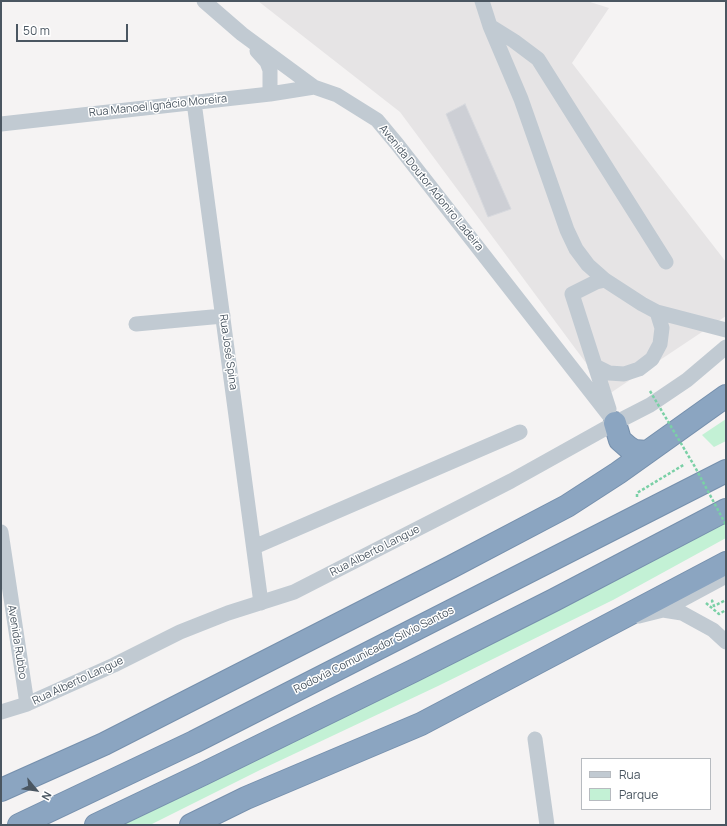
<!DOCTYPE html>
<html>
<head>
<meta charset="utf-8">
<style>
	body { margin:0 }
	#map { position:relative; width:727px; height:826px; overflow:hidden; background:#f5f3f3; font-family:Manrope,sans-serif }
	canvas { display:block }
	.frame { position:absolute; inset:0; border:2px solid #4a5661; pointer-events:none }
	.legend { position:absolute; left:581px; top:758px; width:130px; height:52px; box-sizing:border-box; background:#fff; border:1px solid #b7bbc0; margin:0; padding:5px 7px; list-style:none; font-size:12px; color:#4a5661 }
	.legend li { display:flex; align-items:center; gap:8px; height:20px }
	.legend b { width:20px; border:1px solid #b7bbc0 }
	.north { position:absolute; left:16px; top:770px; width:40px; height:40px; -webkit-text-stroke:3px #fff; paint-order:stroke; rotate:119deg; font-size:11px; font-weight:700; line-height:16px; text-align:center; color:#4a5661 }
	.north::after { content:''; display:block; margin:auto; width:14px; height:18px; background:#4a5661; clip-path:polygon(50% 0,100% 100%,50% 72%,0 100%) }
	.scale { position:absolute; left:16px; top:24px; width:112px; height:18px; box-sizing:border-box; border:2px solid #4a5661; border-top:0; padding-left:5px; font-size:12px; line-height:14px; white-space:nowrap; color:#4a5661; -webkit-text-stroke:3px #fff; paint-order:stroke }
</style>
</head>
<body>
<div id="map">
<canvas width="727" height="826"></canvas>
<div class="frame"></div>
<ul class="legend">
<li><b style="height:5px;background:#c1cad2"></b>Rua</li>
<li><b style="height:11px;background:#c3f1d5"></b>Parque</li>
</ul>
<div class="north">N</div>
<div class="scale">50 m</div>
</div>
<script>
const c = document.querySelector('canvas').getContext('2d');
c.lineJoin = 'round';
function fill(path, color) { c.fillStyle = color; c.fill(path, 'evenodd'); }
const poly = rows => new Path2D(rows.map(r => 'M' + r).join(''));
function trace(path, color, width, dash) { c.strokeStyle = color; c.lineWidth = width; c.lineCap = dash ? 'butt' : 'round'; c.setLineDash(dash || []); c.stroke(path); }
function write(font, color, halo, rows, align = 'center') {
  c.font = font + ' Manrope,sans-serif'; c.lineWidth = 3; c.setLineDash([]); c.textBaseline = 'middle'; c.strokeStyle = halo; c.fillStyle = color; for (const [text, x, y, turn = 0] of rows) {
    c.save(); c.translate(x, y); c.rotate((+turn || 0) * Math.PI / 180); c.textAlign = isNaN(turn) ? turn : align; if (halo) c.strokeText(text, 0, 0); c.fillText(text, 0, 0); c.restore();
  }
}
fill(poly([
	[258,1,587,1,609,8,572,63,726,262,726,316,609,394,400,112]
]), '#e6e4e5');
fill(poly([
	[726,419,726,441,714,447,702,435],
	[726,517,726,538,613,600,438,686,260,770,150,825,119,825]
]), '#c3f1d5');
const building = poly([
	[465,104,511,209,488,217,446,114,465,104]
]);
fill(building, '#cdcfd5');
trace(building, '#d7d9de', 1);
const highway = poly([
	[615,423,620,440,628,447,634,451,647,452],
	[1,790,104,744,451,567,567,506,618,473,726,396],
	[19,825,194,742,726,471],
	[96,825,203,774,413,671,554,600,726,510],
	[191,825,246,798,421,724,726,563]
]);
trace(highway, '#7690ad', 24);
trace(poly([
	[637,497,637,493,685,464],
	[713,600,712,601,714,606,726,600],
	[706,603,719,614,726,610]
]), '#7ad0a6', 2.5, [3, 2]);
trace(poly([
	[204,1,242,34,314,87,337,95,377,120,397,144,615,423],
	[482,1,490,26,521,99,567,230,576,249,588,265,605,280,642,304,657,312,726,330],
	[490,26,514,41,538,59,666,262],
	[257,51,267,62,270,70,270,94],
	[194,102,261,603],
	[1,124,270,94,314,87],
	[605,280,596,282,572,294,609,409],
	[136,324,223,316],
	[595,366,609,373,624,374,639,369,652,359,660,344,662,328,657,312],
	[1,532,27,704],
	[254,547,520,432],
	[663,610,726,576],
	[639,616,663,610,682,613,713,630,726,642],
	[1,712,27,704,114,665,180,632,228,613,294,592,511,481,615,423,650,405,687,380,726,347],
	[535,739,547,825]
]), '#c1cad2', 15);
trace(highway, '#8ba5c1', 22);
trace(poly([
	[650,391,695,467,726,525]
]), '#7ad0a6', 2.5, [3, 2]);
write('11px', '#4a5661', '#fff', [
	["Rua Manoel Ignácio Moreira",158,106,-6],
	["Avenida Doutor Adoniro Ladeira",431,188,51],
	["Rua José Spina",228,352,82],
	["Rua Alberto Langue",375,551,-27],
	["Avenida Rubbo",17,642,81],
	["Rodovia Comunicador Silvio Santos",374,650,-27],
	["Rua Alberto Langue",78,681,-25]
]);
</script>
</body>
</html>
